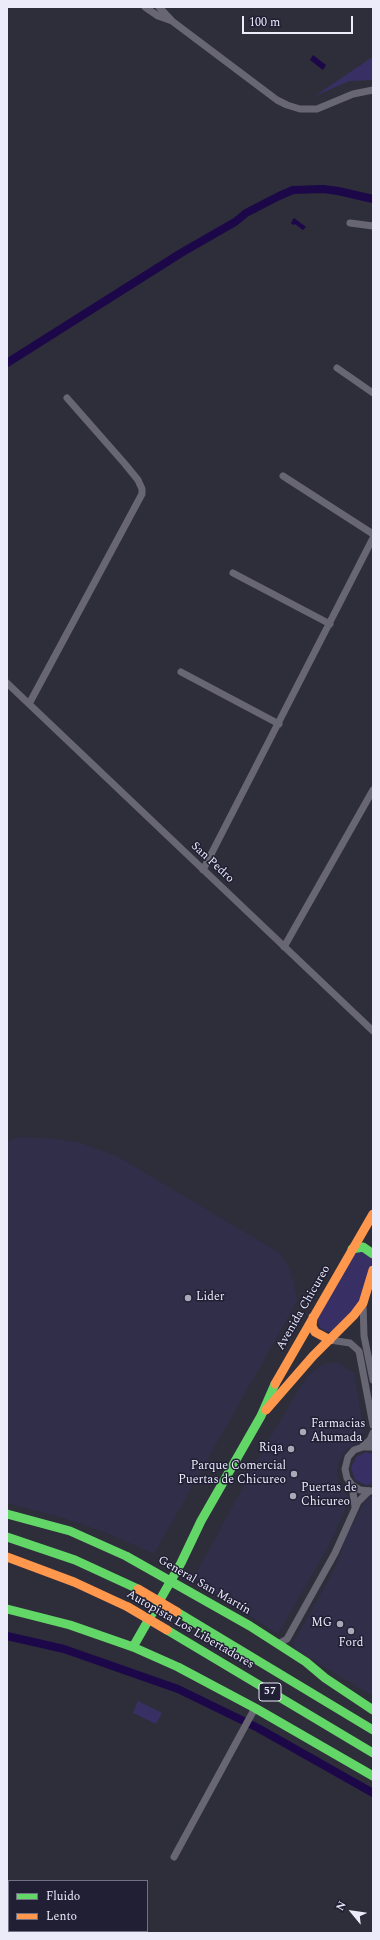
<!DOCTYPE html>
<html>
<head>
<meta charset="utf-8">
<style>
	body { margin:0 }
	#map { position:relative; width:380px; height:1940px; overflow:hidden; background:#2e2d3a; font-family:Spectral,serif }
	canvas { display:block }
	.frame { position:absolute; inset:0; border:8px solid #ebebfa; pointer-events:none }
	.legend { position:absolute; left:8px; top:1880px; width:140px; height:52px; box-sizing:border-box; background:#201f34; border:1px solid #717183; margin:0; padding:5px 7px; list-style:none; font-size:12px; color:#ebebfa }
	.legend li { display:flex; align-items:center; gap:8px; height:20px }
	.legend b { width:20px; border:1px solid #717183 }
	.north { position:absolute; left:332px; top:1892px; width:40px; height:40px; -webkit-text-stroke:3px #201f34; paint-order:stroke; rotate:299deg; font-size:11px; font-weight:700; line-height:16px; text-align:center; color:#ebebfa }
	.north::after { content:''; display:block; margin:auto; width:14px; height:18px; background:#ebebfa; clip-path:polygon(50% 0,100% 100%,50% 72%,0 100%) }
	.scale { position:absolute; left:242px; top:16px; width:111px; height:18px; box-sizing:border-box; border:2px solid #ebebfa; border-top:0; padding-left:5px; font-size:12px; line-height:14px; white-space:nowrap; color:#ebebfa; -webkit-text-stroke:3px #201f34; paint-order:stroke }
</style>
</head>
<body>
<div id="map">
<canvas width="380" height="1940"></canvas>
<div class="frame"></div>
<ul class="legend">
<li><b style="height:5px;background:#63d668"></b>Fluido</li>
<li><b style="height:5px;background:#ff974d"></b>Lento</li>
</ul>
<div class="north">N</div>
<div class="scale">100 m</div>
</div>
<script>
const c = document.querySelector('canvas').getContext('2d');
c.lineJoin = 'round';
function fill(path, color) { c.fillStyle = color; c.fill(path, 'evenodd'); }
const poly = rows => new Path2D(rows.map(r => 'M' + r).join(''));
function trace(path, color, width, dash) { c.strokeStyle = color; c.lineWidth = width; c.lineCap = dash ? 'butt' : 'round'; c.setLineDash(dash || []); c.stroke(path); }
function write(font, color, halo, rows, align = 'center') {
  c.font = font + ' Spectral,serif'; c.lineWidth = 3; c.setLineDash([]); c.textBaseline = 'middle'; c.strokeStyle = halo; c.fillStyle = color; for (const [text, x, y, turn = 0] of rows) {
    c.save(); c.translate(x, y); c.rotate((+turn || 0) * Math.PI / 180); c.textAlign = isNaN(turn) ? turn : align; if (halo) c.strokeText(text, 0, 0); c.fillText(text, 0, 0); c.restore();
  }
}
fill(poly([
	[18,1137,47,1138,78,1142,117,1156,280,1253,288,1266,293,1280,298,1300,154,1554,107,1533,63,1518,7,1503,7,1141],
	[337,1362,354,1373,364,1432,358,1442,345,1451,339,1461,337,1471,338,1481,343,1491,350,1498,331,1542,278,1634,193,1579,264,1448,297,1392,309,1375,323,1364],
	[373,1496,373,1696,296,1650,293,1643,333,1572,347,1535,362,1506,369,1497]
]), '#302e48');
fill(poly([
	[371,58,373,59,373,80,349,81,315,96],
	[359,1250,371,1257,372,1260,365,1292,359,1303,331,1332,325,1331,320,1327,317,1319,355,1252],
	[366,1452,373,1454,373,1484,366,1485,355,1480,351,1468,356,1457],
	[138,1701,162,1713,156,1724,133,1713]
]), '#383065');
fill(poly([
	[313,55,326,65,323,70,310,60],
	[294,218,306,227,303,230,295,224,293,225,291,223]
]), '#1c0749');
trace(poly([
	[7,363,181,253,235,222,246,213,279,196,293,190,323,189,338,191,373,199],
	[7,1636,64,1649,178,1689,258,1728,373,1793]
]), '#1c0749', 8);
trace(poly([
	[145,7,158,16,172,21],
	[159,7,172,21,277,100,287,105,300,109,317,109,353,94,373,90],
	[350,223,373,226],
	[337,368,373,393],
	[283,476,373,534],
	[233,573,330,624],
	[181,672,279,724],
	[7,683,373,1031],
	[29,704,142,494,142,489,138,480,125,464,67,398],
	[203,870,373,538],
	[284,947,373,790],
	[363,1303,364,1336,373,1380],
	[330,1340,350,1343,359,1351,373,1425],
	[363,1446,370,1440,373,1433],
	[352,1485,355,1507],
	[371,1491,360,1490,352,1485,347,1478,345,1469,348,1457,354,1450,363,1447,373,1447],
	[278,1644,287,1639,335,1553,358,1502,369,1491],
	[174,1857,255,1708]
]), '#676672', 7);
trace(poly([
	[352,1249,363,1247,373,1254],
	[7,1514,70,1531,126,1556,250,1626,306,1662,325,1678,373,1710],
	[7,1537,75,1560,138,1589],
	[7,1609,70,1625,133,1647,178,1667,255,1708,373,1776],
	[177,1612,373,1730],
	[167,1630,373,1753],
	[133,1647,181,1563,201,1521,261,1416,275,1384]
]), '#63d668', 9);
trace(poly([
	[313,1317,312,1326,315,1332,330,1340],
	[275,1384,373,1214],
	[266,1410,313,1356,354,1315,363,1303,373,1270],
	[7,1557,74,1582,128,1607]
]), '#ff974d', 9);
trace(poly([
	[138,1589,177,1612],
	[128,1607,167,1630]
]), '#ff974d', 9);
for (const [x, y, r, color] of [
	[188,1298,4,"#a9a8b7"],
	[303,1432,4,"#a9a8b7"],
	[291,1449,4,"#a9a8b7"],
	[294,1474,4,"#a9a8b7"],
	[293,1496,4,"#a9a8b7"],
	[340,1624,4,"#a9a8b7"],
	[351,1631,4,"#a9a8b7"]
]) { const dot = new Path2D(); dot.arc(x, y, r, 0, 2 * Math.PI); c.fillStyle = color; c.fill(dot); trace(dot, '#201f34', 1.5); }
for (const [x, y, w] of [
	[270,1692,22]
]) { const box = new Path2D(); box.roundRect(x - w / 2, y - 9, w, 18, 3); c.fillStyle = '#201f34'; c.fill(box); trace(box, '#ebebfa', 1); }
write('bold 11px', '#ebebfa', null, [
	["57",270,1692]
]);
write('12px', '#ebebfa', '#201f34', [
	["San Pedro",212,863,43],
	["Avenida Chicureo",304,1308,-60],
	["General San Martín",204,1586,30],
	["Autopista Los Libertadores",190,1630,30]
]);
write('12px', '#ebebfa', '#201f34', [
	["Lider",196,1298],
	["Farmacias",311,1425],
	["Ahumada",311,1439],
	["Riqa",283,1449,"right"],
	["Parque Comercial",286,1467,"right"],
	["Puertas de Chicureo",286,1481,"right"],
	["Puertas de",301,1489],
	["Chicureo",301,1503],
	["MG",332,1624,"right"],
	["Ford",351,1644,"center"]
], 'left');
</script>
</body>
</html>
